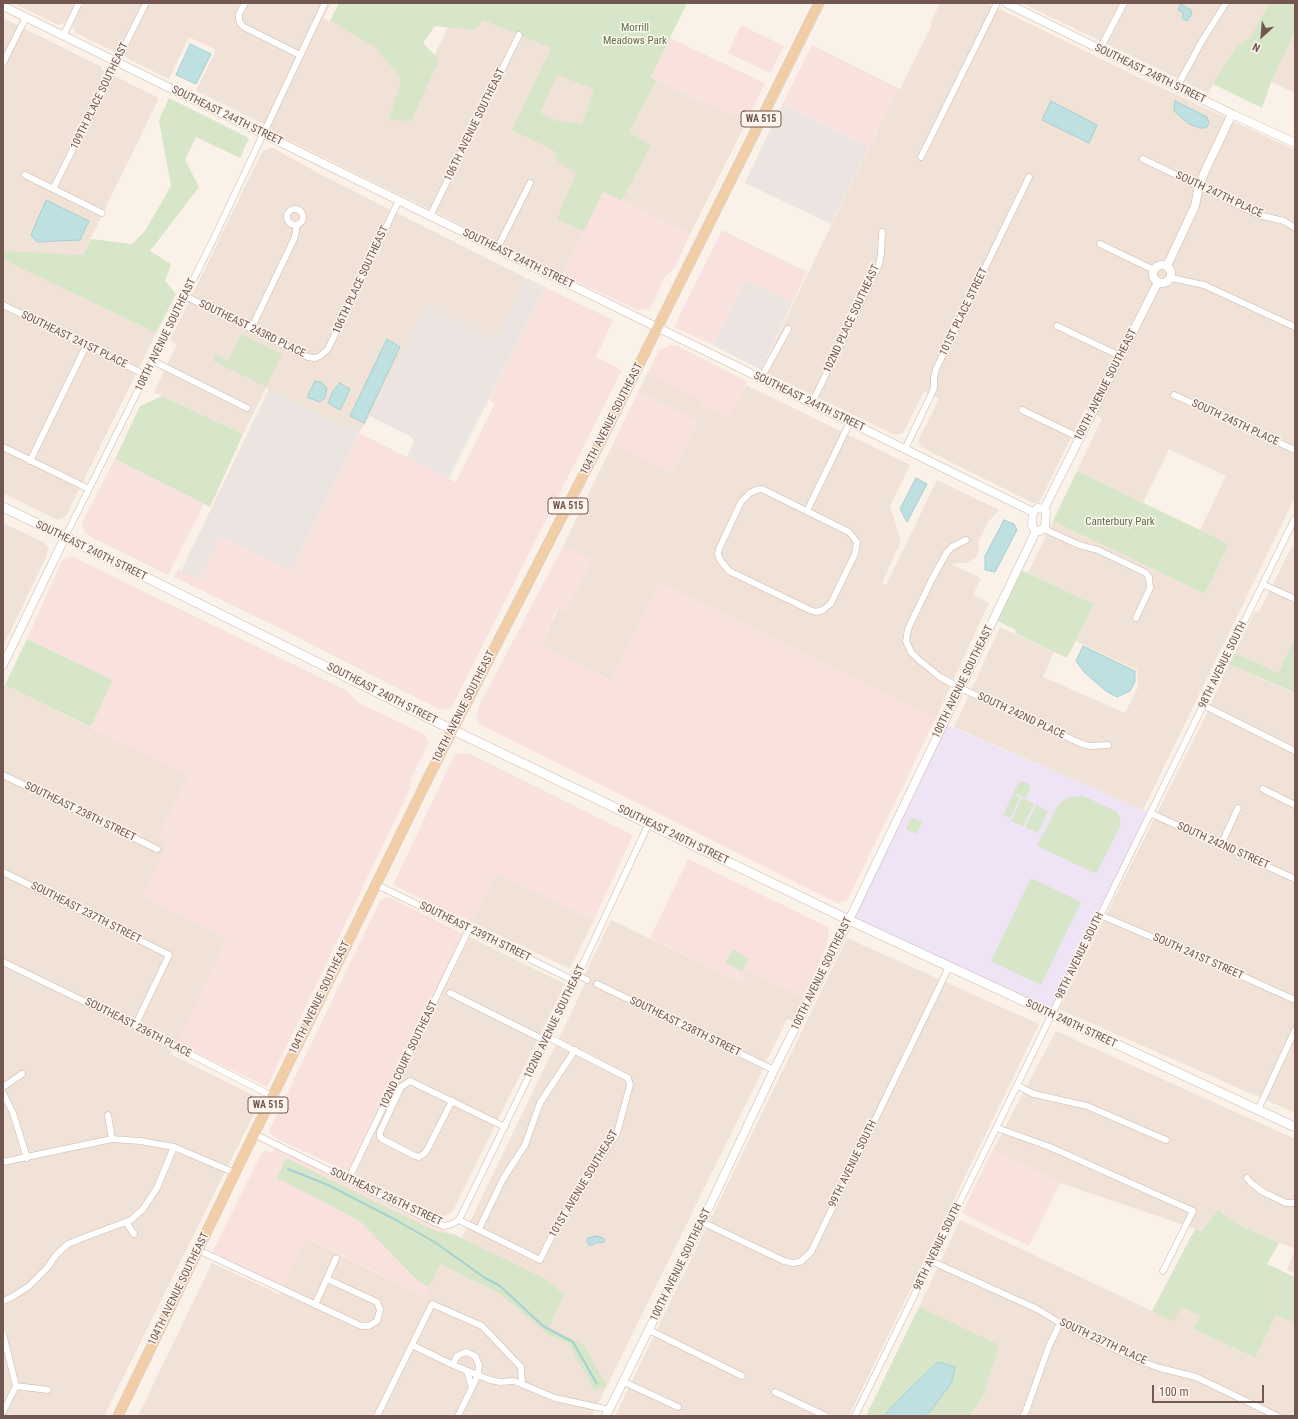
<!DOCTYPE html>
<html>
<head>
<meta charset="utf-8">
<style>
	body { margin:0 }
	#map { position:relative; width:1298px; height:1419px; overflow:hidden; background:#faf1e8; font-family:"Roboto Condensed",sans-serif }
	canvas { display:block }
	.frame { position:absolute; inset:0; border:4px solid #71574f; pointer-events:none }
	.north { position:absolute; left:1242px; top:16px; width:40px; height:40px; -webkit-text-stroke:3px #fdf5ee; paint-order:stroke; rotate:206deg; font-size:11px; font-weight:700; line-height:16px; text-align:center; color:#71574f }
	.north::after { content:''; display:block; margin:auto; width:14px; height:18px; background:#71574f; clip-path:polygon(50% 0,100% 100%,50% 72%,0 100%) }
	.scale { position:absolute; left:1152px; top:1385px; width:112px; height:18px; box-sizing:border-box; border:2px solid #71574f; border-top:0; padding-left:5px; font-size:12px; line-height:14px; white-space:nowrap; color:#71574f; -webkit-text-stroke:3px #fdf5ee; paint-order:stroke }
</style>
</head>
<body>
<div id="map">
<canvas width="1298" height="1419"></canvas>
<div class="frame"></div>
<div class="north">N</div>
<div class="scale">100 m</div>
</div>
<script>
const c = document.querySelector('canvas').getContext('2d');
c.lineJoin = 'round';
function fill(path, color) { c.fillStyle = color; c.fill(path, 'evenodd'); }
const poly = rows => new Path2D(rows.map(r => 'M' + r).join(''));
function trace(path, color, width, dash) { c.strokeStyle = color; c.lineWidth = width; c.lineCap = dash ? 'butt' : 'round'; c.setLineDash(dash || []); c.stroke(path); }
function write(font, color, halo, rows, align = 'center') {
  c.font = font + ' "Roboto Condensed",sans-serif'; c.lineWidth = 3; c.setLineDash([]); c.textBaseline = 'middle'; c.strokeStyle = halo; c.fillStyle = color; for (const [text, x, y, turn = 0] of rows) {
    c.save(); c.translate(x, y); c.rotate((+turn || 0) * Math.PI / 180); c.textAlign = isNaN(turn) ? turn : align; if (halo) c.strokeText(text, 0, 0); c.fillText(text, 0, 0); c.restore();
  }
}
fill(poly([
	[13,3,75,3,66,22,58,25],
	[83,3,331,3,323,18,427,70,460,3,637,82,603,192,563,275,272,132,270,127,196,91,216,50,189,37,169,79,76,33,72,26],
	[940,3,987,3,1134,75,1295,150,1295,497,1143,810,954,727,1000,627,1054,652,1043,677,1125,713,1138,687,1137,670,1076,641,1094,604,1028,573,1053,521,1205,594,1229,544,1200,530,1226,476,1169,449,1143,503,1077,471,1102,418,1085,409,1041,499,1038,503,1033,503,921,447,918,441,939,399,924,391,903,433,895,435,761,370,898,88,900,89,932,25,930,24],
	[1022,3,1269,3,1250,38,1237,46,1208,93],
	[3,18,100,66,102,70,159,98,66,289,156,333,67,514,63,518,58,520,3,493],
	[1295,32,1295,93,1271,82],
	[657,80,746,123,690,234,622,201,651,145,629,132],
	[273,148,329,179,526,278,496,339,426,304,370,416,359,433,266,388,243,434,154,392,177,344,170,340,260,156,263,151,268,149],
	[647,374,703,401,702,404,729,418,746,385,910,465,890,506,901,541,882,583,886,585,937,480,999,510,988,522,978,542,979,547,976,557,966,563,951,564,981,578,973,595,989,603,936,718,660,583,611,681,540,646,559,608,565,611,591,560,563,546,613,444,672,473,697,421,638,392],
	[3,523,45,543,48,548,47,555,3,647],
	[1292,546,1295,548,1295,638,1278,673,1235,653,1255,611,1259,612],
	[1229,664,1295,694,1295,1113,1059,1009,1206,715],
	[5,685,189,776,159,836,169,841,143,895,228,938,171,1054,261,1099,104,1416,3,1416,3,688],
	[496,872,594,920,570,969,472,922],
	[611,920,741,982,747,970,804,997,793,1021,787,1019,764,1066,707,1038,706,1041,763,1069,592,1416,138,1416,212,1263,279,1294,306,1238,424,1296,455,1235,462,1238,587,980,583,978],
	[470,937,565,984,453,1211,448,1215,443,1216,355,1175],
	[847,938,1039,1024,849,1416,615,1416],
	[1056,1031,1295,1139,1295,1248,1279,1243,1235,1223,1218,1209,1202,1231,1060,1183,993,1150],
	[960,1220,1173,1321,1180,1307,1200,1316,1194,1329,1255,1358,1276,1315,1295,1323,1295,1416,969,1416,983,1397,919,1307],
	[1295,1249,1295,1274,1287,1270]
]), '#f1e2d7');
fill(poly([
	[741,25,784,46,770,73,728,53],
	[670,38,765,83,746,123,651,77],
	[812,45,898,88,869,147,782,105],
	[603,192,690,234,675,267,665,277,650,308,637,310,563,275],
	[722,230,807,272,792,303,745,280,713,345,674,327],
	[545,287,613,320,596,357,622,370,451,708,441,710,269,623,174,577,178,569,199,580,220,537,291,571,359,433,456,482,495,403,489,400],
	[670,345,678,346,747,381,730,418,702,404,703,401,647,374,658,352,664,348],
	[638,392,697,421,672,473,613,444],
	[115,459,204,504,168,575,91,537,85,533,83,528,82,523],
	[563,546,591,560,565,611,558,608,540,646,610,681,660,583,936,718,847,901,838,903,829,899,479,724,476,719,479,706],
	[73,557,346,690,359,703,424,734,428,740,428,744,412,776,408,793,267,1087,176,1043,228,938,143,895,169,841,159,836,189,776,91,727,113,680,27,639,62,561,66,558],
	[468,753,633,835,594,920,496,872,472,922,393,885,454,756,458,754],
	[688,859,828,927,829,933,826,948,804,997,747,970,741,982,650,938],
	[389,897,470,937,355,1175,275,1138,271,1134,270,1129,380,901,385,898],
	[275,1148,455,1235,425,1296,307,1238,282,1287,212,1252,261,1154,266,1151,273,1153],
	[993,1150,1060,1183,1029,1246,962,1213]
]), '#f9e2dd');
fill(poly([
	[782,105,869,147,831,224,745,183],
	[526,278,545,287,449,478,407,457,414,441,410,436,370,416,426,304,496,339],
	[745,280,792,303,761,370,713,345],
	[269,389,359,433,291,571,220,537,199,580,181,571]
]), '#ebe4e1');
fill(poly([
	[943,723,1150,813,1051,1015,849,920]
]), '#eee4f6');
fill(poly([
	[339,3,687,3,651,77,657,80,629,132,651,145,622,201,603,192,584,231,557,219,576,173,558,162,555,151,512,130,551,48,484,20,474,30,435,26,423,43,439,60,411,121,389,120,402,79,374,46,330,21],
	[557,75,594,89,582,124,556,121,540,113],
	[1269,3,1295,3,1295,32,1271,82,1262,108,1213,84,1237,46,1250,38],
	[169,98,249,138,240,158,196,137,185,160,199,187,150,251,171,264,165,281,176,294,156,333,3,259,3,249,6,251,83,255,91,239,132,244,145,231,171,186,159,120],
	[241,334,282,354,266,387,213,361,216,355,228,361],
	[162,396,243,434,210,507,115,459,140,406],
	[1077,471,1229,544,1205,594,1053,521],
	[1021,570,1094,604,1067,658,1015,633,1016,630,996,620],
	[1295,638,1295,693,1229,664,1235,653,1278,673],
	[27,639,113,680,91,727,5,685],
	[1021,781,1029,784,1030,789,1026,798,1013,793,1018,784],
	[1013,794,1020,798,1010,818,1003,815],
	[1081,796,1088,798,1117,812,1120,819,1121,825,1097,872,1094,873,1037,846,1057,807,1062,801,1071,797],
	[1022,798,1034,804,1023,826,1011,821],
	[1036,805,1048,811,1038,833,1025,827],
	[911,817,922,822,916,834,906,829],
	[1031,878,1081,902,1041,985,991,961],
	[733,949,749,959,742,972,725,962],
	[286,1158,436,1231,455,1235,547,1280,564,1295,548,1328,584,1345,607,1387,594,1390,569,1344,549,1335,502,1295,441,1264,429,1287,419,1282,360,1221,277,1178],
	[1218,1209,1235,1223,1279,1243,1267,1264,1295,1277,1295,1323,1276,1315,1255,1358,1194,1329,1200,1316,1181,1307,1173,1322,1152,1311,1195,1229,1202,1231],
	[919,1307,999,1345,983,1397,969,1416,922,1416,930,1412,938,1362,905,1393,884,1416,866,1416]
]), '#d7e6c8');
const water = poly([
	[1181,4,1191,10,1192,14,1187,21,1182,18,1183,13,1178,10,1181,4],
	[190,44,211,54,196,84,176,75,190,44],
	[1051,101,1097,125,1089,143,1042,120,1051,101],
	[1175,101,1207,117,1209,123,1206,128,1200,128,1189,124,1174,111,1175,101],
	[46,200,89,221,80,240,37,242,31,235,46,200],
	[387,339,400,347,364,423,350,416,387,339],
	[315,381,321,382,327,388,325,398,319,402,307,397,315,381],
	[340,383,350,389,340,410,328,403,333,391,340,383],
	[916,478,927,484,907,522,900,509,916,478],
	[1004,520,1014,524,1017,530,995,572,985,570,985,556,1004,520],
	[1083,646,1135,671,1135,682,1130,691,1117,697,1106,691,1085,673,1076,661,1083,646],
	[597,1236,603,1238,604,1239,604,1242,595,1243,593,1245,589,1245,587,1241,588,1238,597,1236],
	[938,1362,955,1367,952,1382,930,1412,922,1416,884,1416,905,1393,938,1362]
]);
fill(water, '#bee0e1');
trace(water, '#a6d0d2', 1);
trace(poly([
	[288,1169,328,1185,396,1220,436,1243,485,1278,500,1286,543,1326,573,1342,597,1384]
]), '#a6d0d2', 2);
const minor = poly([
	[245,3,239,14,239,19,240,23,244,27,300,55],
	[63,36,79,3],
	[1100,49,1124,3],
	[3,63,26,17],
	[1177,87,1202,41,1226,3],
	[921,157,997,3],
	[1143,159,1259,215,1284,221,1295,228],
	[25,175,102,213],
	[53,189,146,3],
	'287 217a8 8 0 1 1 16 0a8 8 0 1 1-16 0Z',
	[430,216,519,35],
	[1100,244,1154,270],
	[497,249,530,183],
	[1171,278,1204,285,1295,327],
	[185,296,308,357,315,358,320,356,328,349,399,200],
	[3,305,146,375],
	[1057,326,1120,356],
	[251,329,294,239,296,232,296,226],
	[153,361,247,408],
	[761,378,788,329],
	[1174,395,1295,450],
	[812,403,879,265,881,254,882,232],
	[1022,410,1080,438],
	[3,447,89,489],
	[905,449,931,395,934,388,934,378,936,369,1029,177],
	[30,461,86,346],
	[762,489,849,532,857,542,855,554,831,603,823,610,816,612,810,610,729,571,720,560,718,554,719,549,741,502,750,493,756,490,762,489],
	[807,511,850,422],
	[1044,529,1079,545,1098,550,1146,573,1149,577,1150,588,1136,618],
	[65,537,215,236,325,3],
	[966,540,952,547,947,552,932,579,908,629,906,641,911,652,919,660,940,677,960,688,1082,744,1090,746,1108,745],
	[1262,584,1295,599],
	[1203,705,1295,751],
	[3,775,157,849],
	[1263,789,1295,805],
	[1150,813,1295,879],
	[1221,845,1238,808],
	[3,872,169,955,135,1026],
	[375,884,575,981],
	[1100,915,1204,959,1295,1000],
	[3,962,135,1026,272,1096],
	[578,975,587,980],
	[597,984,774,1070],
	[450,993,546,1041],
	[1018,1086,1034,1094,1087,1106,1166,1140],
	[3,1087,22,1074],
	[3,1093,13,1113,27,1158],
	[452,1101,427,1150,424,1154,419,1157,415,1156,382,1139,380,1137,380,1132,401,1087,410,1081,414,1083,505,1127],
	[1258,1110,1295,1030],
	[108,1115,112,1139],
	[997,1128,1050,1147,1193,1211,1163,1271],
	[254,1134,434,1222,444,1226,452,1224,459,1220,540,1260,560,1219,570,1208,579,1195,590,1174,617,1133,630,1085,628,1078,548,1037],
	[3,1162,112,1139,140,1141,174,1147,235,1173],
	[1247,1178,1251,1183,1263,1192,1286,1203,1295,1203],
	[348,1180,469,929],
	[459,1220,575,981,649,823],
	[126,1222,134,1234],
	[702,1222,784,1261,793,1263,800,1262,811,1252,949,967],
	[479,1229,503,1179,525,1145,540,1103,575,1050],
	[198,1250,357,1324,362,1326,369,1326,377,1321,380,1310,377,1302,327,1279],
	[931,1261,1037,1309,1060,1323,1140,1361,1160,1368,1196,1377,1277,1416],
	[3,1301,12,1297,29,1286,47,1268,56,1255,68,1244,88,1236,131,1220,143,1209,157,1188,174,1147],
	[315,1305,336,1258],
	[649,1330,742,1376],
	[3,1334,16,1386,48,1390],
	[412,1345,453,1365,490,1380,500,1382,514,1381,555,1398,610,1410],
	[453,1365,457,1356,466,1352,475,1356,479,1365,478,1375,458,1416],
	[467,1371,472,1387],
	[624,1382,678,1407],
	[775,1392,826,1416],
	[3,1412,16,1386],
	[377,1416,432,1304,482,1326,521,1367,522,1384],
	[855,1416,1295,518],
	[1023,1416,1026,1411,1049,1346,1060,1323]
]);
const tertiary = poly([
	[1006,3,1232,114,1295,143],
	[3,6,1033,512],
	'1153 274a9 9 0 1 1 18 0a9 9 0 1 1-18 0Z',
	[1167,266,1195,206,1199,186,1205,171,1232,114],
	[1038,508,1044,509,1046,512,1045,527,1040,531,1036,531,1032,526,1033,512,1038,508],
	[1044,509,1158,282],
	[3,665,65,537],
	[606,1416,702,1222,774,1070,849,920,1036,531]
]);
const secondary = poly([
	[3,507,75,542,453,730,849,920,1295,1127]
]);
const primary = poly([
	[118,1416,235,1173,429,776,608,427,819,3]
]);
trace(minor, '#cbb8af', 7);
trace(tertiary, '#cbb8af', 9);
trace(secondary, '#cfbab0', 10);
trace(primary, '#d7d0ce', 11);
trace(minor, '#fff', 6);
trace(tertiary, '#fff', 8);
trace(secondary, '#fff', 9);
trace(primary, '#f1cea8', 10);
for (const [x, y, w] of [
	[761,119,40],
	[568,506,40],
	[268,1105,40]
]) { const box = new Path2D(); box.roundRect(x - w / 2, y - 8, w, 16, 3); c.fillStyle = '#fdf5ee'; c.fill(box); trace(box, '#71574f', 1); }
write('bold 10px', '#71574f', null, [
	["WA 515",761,119],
	["WA 515",568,506],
	["WA 515",268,1105]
]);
write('11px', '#5a7548', '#fdf5ee', [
	["Morrill",635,28],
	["Meadows Park",635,41],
	["Canterbury Park",1120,522]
]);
write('11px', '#71574f', '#fdf5ee', [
	["SOUTHEAST 248TH STREET",1150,74,26],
	["109TH PLACE SOUTHEAST",100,96,-64],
	["SOUTHEAST 244TH STREET",227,116,26],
	["106TH AVENUE SOUTHEAST",475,125,-64],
	["SOUTH 247TH PLACE",1219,195,25],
	["SOUTHEAST 244TH STREET",518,259,26],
	["106TH PLACE SOUTHEAST",361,280,-65],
	["101ST PLACE STREET",964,312,-64],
	["102ND PLACE SOUTHEAST",852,319,-65],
	["SOUTHEAST 243RD PLACE",252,329,26],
	["108TH AVENUE SOUTHEAST",166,335,-64],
	["SOUTHEAST 241ST PLACE",74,340,26],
	["100TH AVENUE SOUTHEAST",1106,385,-63],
	["SOUTHEAST 244TH STREET",809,402,26],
	["104TH AVENUE SOUTHEAST",612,419,-63],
	["SOUTH 245TH PLACE",1235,423,25],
	["SOUTHEAST 240TH STREET",91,551,26],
	["98TH AVENUE SOUTH",1223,665,-64],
	["100TH AVENUE SOUTHEAST",963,682,-64],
	["SOUTHEAST 240TH STREET",382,694,27],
	["104TH AVENUE SOUTHEAST",464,707,-63],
	["SOUTH 242ND PLACE",1021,716,25],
	["SOUTHEAST 238TH STREET",80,812,26],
	["SOUTHEAST 240TH STREET",673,835,26],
	["SOUTH 242ND STREET",1223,846,24],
	["SOUTHEAST 237TH STREET",86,913,27],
	["SOUTHEAST 239TH STREET",475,932,26],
	["98TH AVENUE SOUTH",1080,956,-64],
	["SOUTH 241ST STREET",1198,957,24],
	["100TH AVENUE SOUTHEAST",822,974,-64],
	["104TH AVENUE SOUTHEAST",320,998,-64],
	["102ND AVENUE SOUTHEAST",555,1022,-64],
	["SOUTH 240TH STREET",1071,1024,25],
	["SOUTHEAST 238TH STREET",685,1027,26],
	["SOUTHEAST 236TH PLACE",138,1028,27],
	["102ND COURT SOUTHEAST",409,1055,-64],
	["99TH AVENUE SOUTH",853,1164,-64],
	["101ST AVENUE SOUTHEAST",584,1184,-59],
	["SOUTHEAST 236TH STREET",386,1197,25],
	["98TH AVENUE SOUTH",938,1247,-64],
	["100TH AVENUE SOUTHEAST",681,1265,-64],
	["104TH AVENUE SOUTHEAST",179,1289,-64],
	["SOUTH 237TH PLACE",1103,1342,25]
]);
</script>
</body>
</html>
